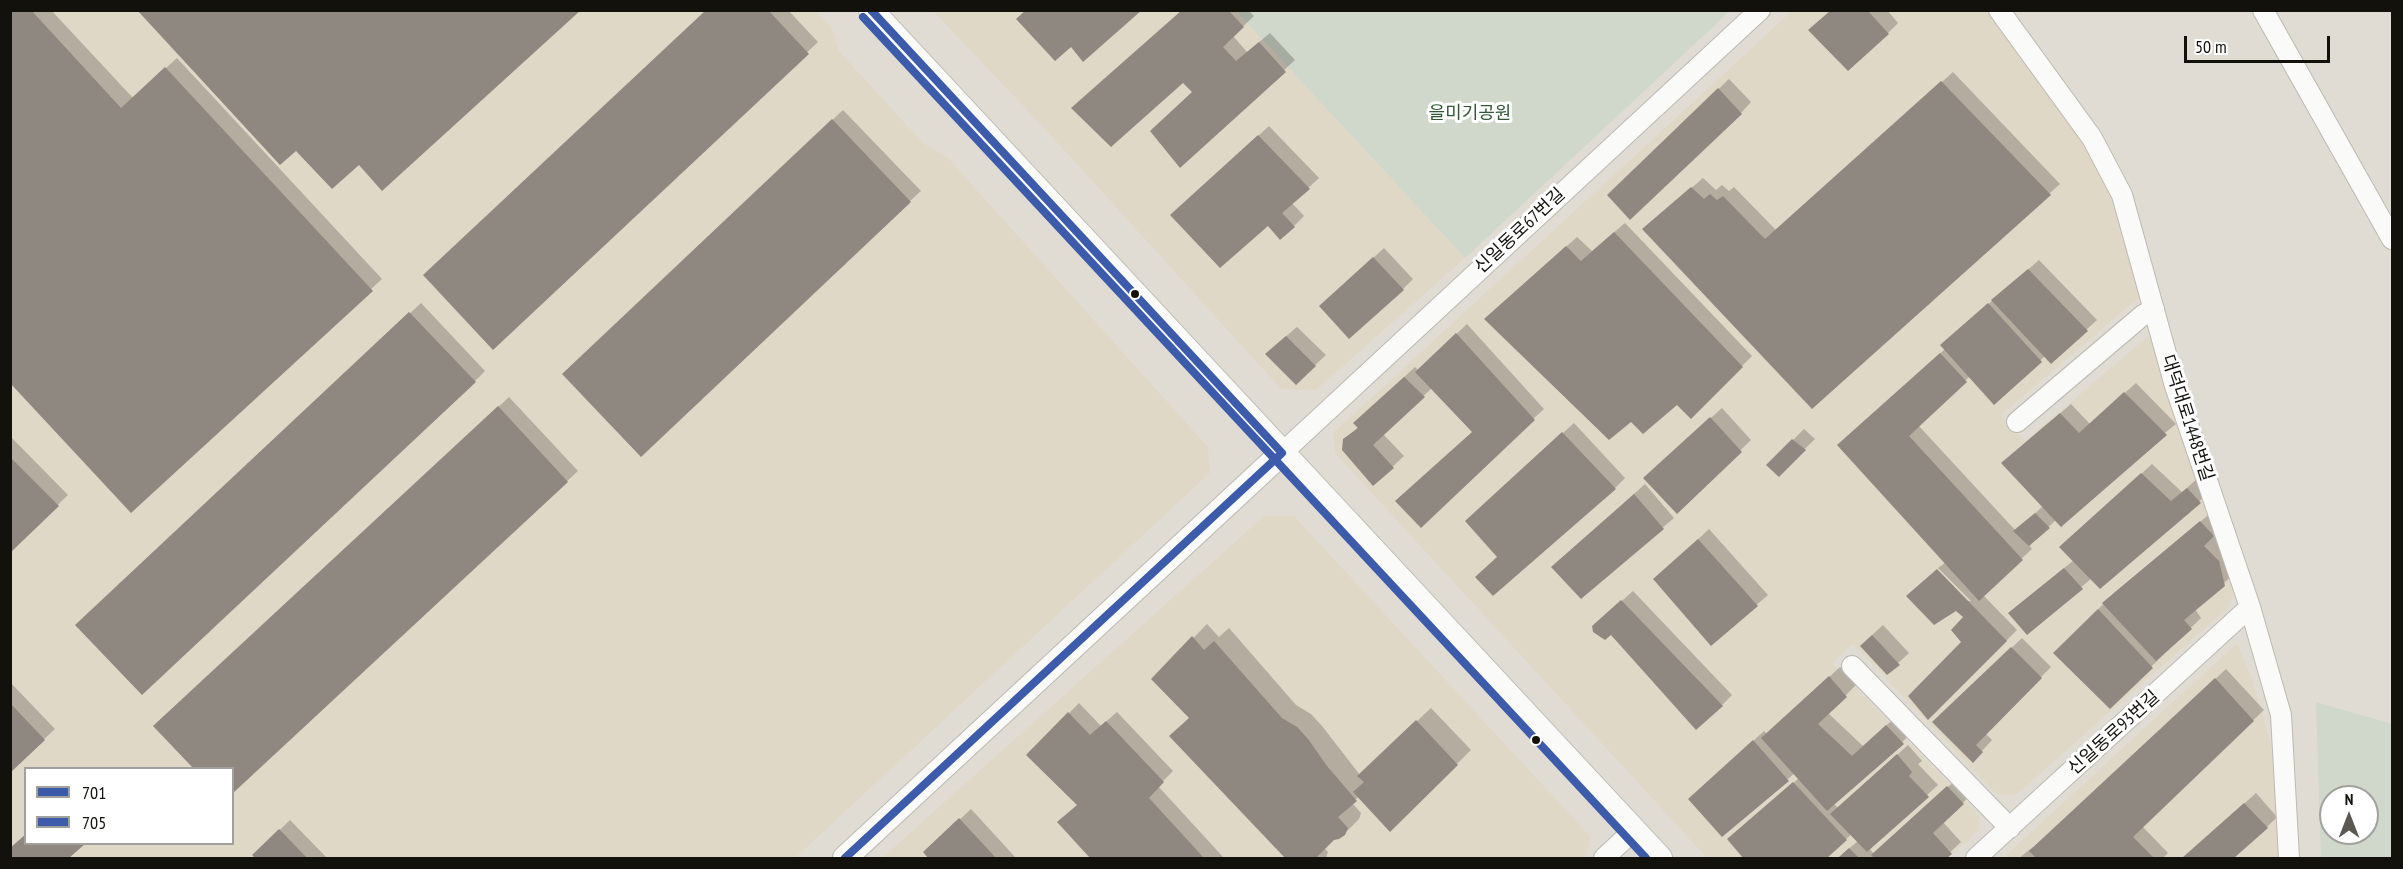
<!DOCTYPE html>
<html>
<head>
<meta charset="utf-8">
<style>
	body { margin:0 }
	#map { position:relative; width:2403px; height:869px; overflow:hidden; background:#e0dcd4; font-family:"PT Sans Narrow",sans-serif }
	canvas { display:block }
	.frame { position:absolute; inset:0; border:12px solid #13110b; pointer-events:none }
	.legend { position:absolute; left:24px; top:767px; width:210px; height:78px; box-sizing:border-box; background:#fff; border:2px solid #a1a09d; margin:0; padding:8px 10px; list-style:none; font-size:18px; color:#13110b }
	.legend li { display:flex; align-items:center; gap:12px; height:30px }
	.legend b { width:30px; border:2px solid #a1a09d }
	.north { position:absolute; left:2319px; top:785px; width:60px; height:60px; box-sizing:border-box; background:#fff; border:2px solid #a1a09d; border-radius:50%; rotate:0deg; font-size:16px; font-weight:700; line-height:24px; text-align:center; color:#13110b }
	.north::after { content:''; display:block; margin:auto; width:21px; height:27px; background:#5b5851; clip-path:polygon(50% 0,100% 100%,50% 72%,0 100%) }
	.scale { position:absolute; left:2184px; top:36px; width:146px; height:27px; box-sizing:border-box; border:3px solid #13110b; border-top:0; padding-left:8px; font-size:18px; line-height:21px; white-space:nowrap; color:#13110b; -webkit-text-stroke:4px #fff; paint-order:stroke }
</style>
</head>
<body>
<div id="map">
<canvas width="2403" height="869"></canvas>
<div class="frame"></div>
<ul class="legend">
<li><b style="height:8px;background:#3d5bab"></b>701</li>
<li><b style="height:8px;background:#3d5bab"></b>705</li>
</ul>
<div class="north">N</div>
<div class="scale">50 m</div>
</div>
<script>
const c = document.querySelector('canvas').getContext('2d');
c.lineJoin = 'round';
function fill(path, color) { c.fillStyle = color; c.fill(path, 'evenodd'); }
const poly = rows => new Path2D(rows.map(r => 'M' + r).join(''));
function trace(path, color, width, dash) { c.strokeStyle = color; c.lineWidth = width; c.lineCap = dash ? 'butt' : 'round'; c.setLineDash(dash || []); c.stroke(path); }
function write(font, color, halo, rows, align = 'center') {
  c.font = font + ' "PT Sans Narrow","Noto Sans KR",sans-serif'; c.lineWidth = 6; c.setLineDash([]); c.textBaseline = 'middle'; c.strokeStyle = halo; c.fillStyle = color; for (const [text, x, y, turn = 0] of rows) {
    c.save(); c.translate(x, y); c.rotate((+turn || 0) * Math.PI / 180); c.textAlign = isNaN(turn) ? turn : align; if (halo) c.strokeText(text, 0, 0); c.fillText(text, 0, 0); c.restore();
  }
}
fill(poly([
	[10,11,816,11,832,28,839,51,923,143,948,158,1208,447,1210,473,795,858,11,858],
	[26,768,232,768,232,844,26,844],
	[933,11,1236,11,1465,258,1316,390,1281,389,1044,128],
	[1792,11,1991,11,2105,177,2120,214,2143,294,2001,415,2025,441,2152,333,2235,585,2229,607,2017,794,1997,795,1853,644,1832,663,1979,815,1979,830,1949,858,1707,858,1335,453,1333,433],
	[1264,516,1294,516,1590,836,1587,855,1583,858,882,858],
	[2237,643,2252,678,2277,766,2282,858,2003,858]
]), '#e0d8c7');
fill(poly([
	[1236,11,1730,11,1465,258],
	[2316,702,2392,724,2392,858,2321,858],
	[2331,797,2367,797,2367,833,2331,833]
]), '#d0d7cb');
fill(poly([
	[10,10,51,10,133,98,177,58,382,279,131,511],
	[707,10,788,10,818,42,493,348],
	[1183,10,1248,10,1254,16,1233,36,1247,52,1270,33,1295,60,1181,166,1194,92,1183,81],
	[1832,10,1887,10,1898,23,1888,33],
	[1953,72,2060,184,1812,407,1644,229,1703,178,1716,190,1722,185,1729,191,1734,187,1776,230],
	[1729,79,1751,102,1741,113,1609,195],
	[843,110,921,191,910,201,574,364],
	[1269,126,1319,178,1292,203,1304,216,1294,226,1268,224,1183,205],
	[1625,223,1752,356,1691,417,1677,403,1631,419,1496,309,1577,237,1592,251],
	[1384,248,1413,279,1403,289,1331,296],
	[2039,260,2097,320,2051,362,2045,356,1994,403,1970,376,1918,425,2016,531,2043,506,2014,453,2071,404,2090,424,2136,383,2176,424,2056,520,2029,545,2032,549,1983,595,2017,630,1929,718,1963,642,1966,601,1971,601,1938,568,1946,562,1849,435,1945,349,1953,335],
	[421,303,485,371,475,381,88,615],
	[1467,324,1544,409,1533,419,1473,432,1432,388,1383,434,1404,456,1374,484,1345,440,1359,426,1365,413,1415,367,1418,370],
	[1297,327,1326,355,1296,383,1277,344],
	[509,397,578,471,232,792,232,768,195,768,155,726],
	[1722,408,1751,440,1677,512,1655,468],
	[1574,423,1625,478,1615,488,1498,557,1478,510],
	[1804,429,1815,439,1779,474,1768,465],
	[10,436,68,495,10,551],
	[2152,464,2182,492,2198,478,2211,491,2100,587,2092,578,2027,633,2021,603,2074,560,2072,537],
	[1645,484,1674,518,1581,597,1564,557],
	[2212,512,2223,524,2213,535,2229,551,2234,574,2195,609,2201,618,2110,707,2055,653,2114,593],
	[1709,529,1768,595,1711,644,1655,579],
	[1633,591,1732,695,1722,705,1605,616],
	[1207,624,1219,637,1229,628,1296,705,1311,714,1322,726,1360,775,1431,708,1471,750,1390,830,1359,796,1352,803,1361,813,1359,819,1344,834,1334,838,1324,848,1328,852,1326,858,1287,858,1171,737,1191,717,1153,679],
	[1883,625,1909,653,1887,673,1872,635],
	[2022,638,2051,667,1985,733,1992,740,1973,761,1934,722],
	[1840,667,1856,685,1828,713,1863,746,1898,715,1913,732,1834,804,1838,808,1908,745,1922,761,1918,764,1938,785,1869,848,1874,854,1959,777,1973,793,1943,822,1961,842,1944,858,1838,858,1858,841,1852,834,1824,858,1745,858,1729,840,1799,778,1795,773,1722,834,1701,789,1764,731,1767,734],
	[2226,669,2264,710,2142,826,2168,853,2163,858,2019,858,2033,847,2034,848],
	[10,682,55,729,10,771],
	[1079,703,1101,726,1117,712,1173,771,1158,786,1224,858,1092,858,1060,822,1079,804,1028,755],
	[2256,793,2277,817,2267,827,2232,858,2183,858],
	[971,809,1016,858,930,858,925,852],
	[290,820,327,858,257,858,254,855],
	[26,844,83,844,67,858,10,858,10,849]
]), '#0003');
fill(poly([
	[10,10,31,10,121,108,165,67,373,291,131,513,10,383],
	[137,10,581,10,382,191,359,165,332,189,296,151,280,165],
	[706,10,768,10,809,54,493,350,423,275],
	[1026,10,1142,10,1083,62,1071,47,1055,61,1016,19],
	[1182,10,1228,10,1244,27,1223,47,1236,61,1259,42,1286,72,1180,168,1150,131,1192,92,1183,83,1111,147,1071,108],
	[1831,10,1867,10,1889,34,1848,71,1808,30],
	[1941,81,2051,195,1812,409,1642,229,1691,187,1704,199,1710,194,1717,200,1723,196,1765,239],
	[1718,88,1742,114,1630,220,1607,195],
	[832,119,911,202,641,457,562,374],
	[1258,135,1310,189,1282,213,1295,227,1280,240,1268,226,1220,268,1170,215],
	[1614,232,1743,367,1691,419,1677,405,1643,434,1631,422,1609,440,1484,319,1566,246,1581,261],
	[1373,257,1404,290,1349,339,1319,306],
	[2028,269,2088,331,2051,364,1991,300],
	[1988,303,2042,362,1994,405,1940,345],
	[409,312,476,382,142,695,75,625],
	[1456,333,1535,420,1421,528,1395,501,1472,432,1415,372],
	[1286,336,1316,366,1296,385,1265,354],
	[1940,353,1967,382,1909,436,2023,560,1979,601,1837,445],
	[1404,377,1425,397,1373,445,1394,468,1373,486,1342,450,1343,439,1358,428,1353,423],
	[2124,392,2167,435,2061,527,2001,463,2060,413,2079,433],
	[498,406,568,482,232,794,232,768,193,768,153,726],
	[1710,417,1742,452,1677,514,1643,478],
	[1562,432,1616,489,1493,596,1475,577,1497,557,1465,521],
	[1792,439,1806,450,1779,477,1766,465],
	[10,457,59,506,10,553],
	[2141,473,2171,501,2187,488,2201,503,2100,589,2059,547],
	[1634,494,1664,529,1581,599,1551,567],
	[2035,513,2050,528,2029,546,2013,531],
	[2200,521,2214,536,2204,546,2219,561,2225,586,2184,620,2192,629,2156,661,2102,603],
	[1698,539,1758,606,1711,646,1653,579],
	[2064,568,2083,589,2027,635,2008,613],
	[1937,569,2007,641,1928,720,1908,696,1961,642,1951,630,1963,617,1956,611,1934,625,1906,596],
	[1621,600,1723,706,1696,730,1611,635,1605,640,1593,632,1592,626],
	[2098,609,2153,668,2110,709,2053,653],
	[1872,635,1900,665,1887,675,1860,646],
	[1192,636,1204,650,1214,641,1282,718,1297,727,1308,739,1327,766,1357,801,1338,817,1348,828,1345,835,1339,839,1334,840,1316,858,1285,858,1169,736,1189,718,1151,679],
	[2011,647,2042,678,1976,745,1983,752,1973,763,1932,722],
	[1829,676,1847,697,1818,724,1852,756,1886,725,1904,744,1827,811,1761,738],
	[2215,678,2254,721,2133,837,2154,858,2036,858,2029,851],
	[10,703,45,740,10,773],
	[1068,712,1090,735,1106,721,1164,782,1149,798,1204,858,1090,858,1057,822,1077,805,1026,755],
	[1416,720,1458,765,1390,832,1353,792,1364,782,1357,776],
	[1753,740,1789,781,1722,837,1688,799],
	[1897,754,1912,772,1909,776,1929,797,1867,852,1830,814],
	[1793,782,1847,840,1827,858,1743,858,1727,839],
	[1947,786,1964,804,1933,833,1952,854,1947,858,1874,858,1871,855],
	[2244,803,2268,828,2234,858,2182,858],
	[959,818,996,858,928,858,923,852],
	[279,829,307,858,255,858,252,855],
	[26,834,26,844,85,844,69,858,10,858,10,848],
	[1849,848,1859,858,1838,858]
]), '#8e8881');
const minor = poly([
	[1999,10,2092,138,2122,195,2175,386,2250,607,2281,715,2289,858],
	[2263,10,2392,239],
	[2017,422,2143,315,2154,309],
	[1282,453,1760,10],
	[1852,666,2010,828],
	[1604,858,1633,831],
	[1976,858,2250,607]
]);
const major = poly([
	[871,10,1660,858],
	[845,858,1282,453]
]);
trace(minor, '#bdb9b2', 22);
trace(major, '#bdb9b2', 26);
trace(minor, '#fafaf9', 20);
trace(major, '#fafaf9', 24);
trace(poly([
	[871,10,1282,453],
	[845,858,1282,453]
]), '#3d5bab', 8);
trace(poly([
	[863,17,1646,858]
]), '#3d5bab', 8);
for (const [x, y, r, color] of [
	[1135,294,5,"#13110b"],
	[1536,740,5,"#13110b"]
]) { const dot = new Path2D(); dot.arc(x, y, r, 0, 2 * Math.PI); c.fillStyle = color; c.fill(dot); trace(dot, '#fff', 2); }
write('18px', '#315735', '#fff', [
	["을미기공원",1470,114]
]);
write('18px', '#13110b', '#fff', [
	["신일동로67번길",1520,231,-43],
	["대덕대로1448번길",2187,418,72],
	["신일동로93번길",2114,733,-42]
]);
</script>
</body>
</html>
